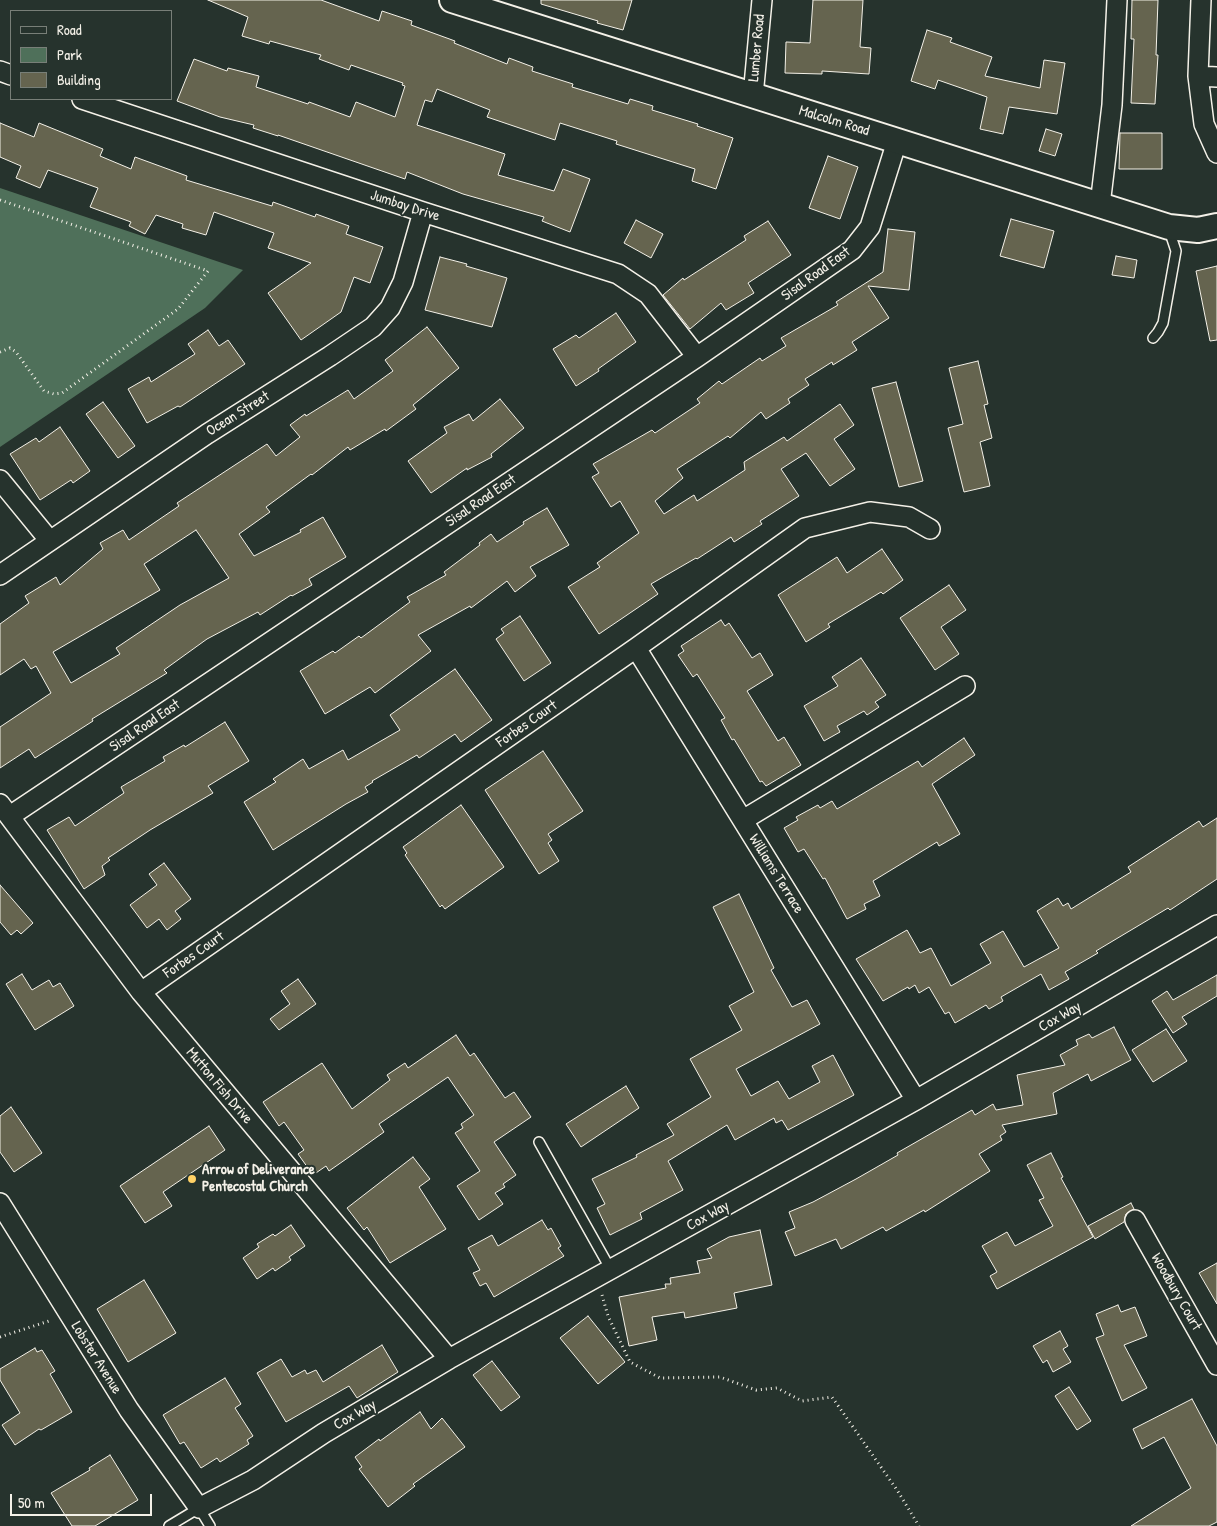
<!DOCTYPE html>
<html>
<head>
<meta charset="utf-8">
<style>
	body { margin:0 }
	#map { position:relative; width:1217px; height:1526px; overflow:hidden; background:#26332d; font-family:"Patrick Hand",sans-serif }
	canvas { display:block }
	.legend { position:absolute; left:10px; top:10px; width:162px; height:90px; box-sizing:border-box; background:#26332d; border:1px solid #787f78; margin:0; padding:6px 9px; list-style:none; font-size:15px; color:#f4f1e8 }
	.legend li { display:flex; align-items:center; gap:10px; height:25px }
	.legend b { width:25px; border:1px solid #787f78 }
	.scale { position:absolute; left:10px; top:1494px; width:142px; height:22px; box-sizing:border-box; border:2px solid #f4f1e8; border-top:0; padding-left:6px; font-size:15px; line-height:18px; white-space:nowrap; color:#f4f1e8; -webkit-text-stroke:4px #26332d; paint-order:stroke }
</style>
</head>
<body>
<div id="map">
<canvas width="1217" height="1526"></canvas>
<ul class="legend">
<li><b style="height:6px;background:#26332d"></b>Road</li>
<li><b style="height:14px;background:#4f705a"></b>Park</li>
<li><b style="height:14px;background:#65644f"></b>Building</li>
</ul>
<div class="scale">50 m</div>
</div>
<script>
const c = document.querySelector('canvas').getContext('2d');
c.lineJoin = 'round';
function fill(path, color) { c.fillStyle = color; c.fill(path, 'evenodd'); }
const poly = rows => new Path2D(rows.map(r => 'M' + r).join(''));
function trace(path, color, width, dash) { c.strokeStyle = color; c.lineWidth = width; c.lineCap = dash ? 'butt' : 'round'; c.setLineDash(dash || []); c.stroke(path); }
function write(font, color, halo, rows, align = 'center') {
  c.font = font + ' "Patrick Hand",sans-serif'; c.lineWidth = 4; c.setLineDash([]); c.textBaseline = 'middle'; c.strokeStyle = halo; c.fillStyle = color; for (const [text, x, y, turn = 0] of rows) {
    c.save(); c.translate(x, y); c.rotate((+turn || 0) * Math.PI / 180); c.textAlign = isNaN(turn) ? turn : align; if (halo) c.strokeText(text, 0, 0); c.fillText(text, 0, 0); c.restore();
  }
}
fill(poly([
	[0,188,243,270,205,308,0,447]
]), '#4f705a');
const building = poly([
	[208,0,321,0,379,21,382,11,412,21,411,25,455,41,454,43,507,64,509,58,533,67,532,71,573,84,572,87,628,104,630,99,653,106,652,110,698,124,697,126,733,138,716,189,692,181,695,169,616,144,617,141,560,123,555,140,487,117,490,110,437,89,432,102,425,100,417,125,505,154,498,175,554,191,563,169,590,179,570,232,542,221,544,217,463,194,407,172,405,179,278,135,278,136,253,128,254,125,220,117,177,101,194,59,227,71,228,68,259,76,256,87,308,104,309,102,350,117,356,102,395,117,405,86,402,85,403,83,351,65,349,70,319,59,321,55,270,41,269,44,242,36,248,17,208,0],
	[541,0,632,0,623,30,597,23,598,21,541,4,541,0],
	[813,0,863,0,860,47,871,48,869,74,822,71,822,74,785,73,786,42,810,43,813,0],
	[1132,0,1158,0,1156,55,1158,55,1155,104,1131,103,1134,39,1131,39,1132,0],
	[927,30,952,38,950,42,992,57,985,76,1040,88,1044,60,1065,63,1057,114,1009,107,1003,134,980,129,987,97,938,80,935,89,911,81,927,30],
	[0,123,34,137,39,123,103,149,100,156,131,169,135,157,187,176,186,180,272,206,273,202,315,217,316,214,349,226,346,234,383,247,370,283,354,277,341,312,301,340,268,293,311,263,268,248,274,233,214,212,206,235,182,228,183,224,156,215,145,234,129,226,131,222,90,207,98,188,48,170,40,188,16,178,21,166,0,157,0,123],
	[1046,129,1062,134,1055,156,1039,151,1046,129],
	[1120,133,1162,133,1162,169,1119,169,1120,133],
	[828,156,858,167,840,219,809,208,828,156],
	[1011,219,1054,231,1044,268,1000,256,1011,219],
	[636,220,663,234,651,258,624,243,636,220],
	[768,221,791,255,748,283,754,293,726,310,721,303,690,329,663,295,683,278,684,280,746,240,744,236,768,221],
	[888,229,915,232,909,290,868,286,889,318,852,342,857,350,833,365,832,362,805,379,809,385,788,399,790,403,766,419,761,412,730,438,728,436,677,469,683,478,655,501,664,514,694,495,697,501,745,470,744,462,784,437,787,441,840,404,854,425,834,439,855,469,830,486,806,453,781,469,799,496,760,521,762,524,734,542,731,537,697,559,696,558,651,584,658,594,599,634,568,587,600,567,597,563,639,533,620,501,611,507,592,477,599,473,593,464,652,430,655,433,700,403,697,399,719,381,722,384,760,358,762,361,786,346,781,338,838,305,836,302,883,272,888,229],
	[1116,256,1137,260,1134,278,1112,275,1116,256],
	[440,257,467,264,466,266,507,278,492,327,425,310,440,257],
	[1217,266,1217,340,1210,341,1196,271,1217,266],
	[616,313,636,342,598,369,599,371,576,386,553,349,576,335,579,338,616,313],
	[427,327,459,368,413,405,416,409,386,431,385,429,350,450,348,447,312,475,311,474,266,507,270,512,239,534,254,556,301,532,300,530,323,517,346,557,309,579,312,585,292,596,291,595,260,615,258,612,207,639,164,670,167,673,92,719,93,721,35,758,29,749,0,768,0,727,51,693,36,666,31,669,24,659,0,675,0,624,29,603,25,596,56,577,60,585,103,549,100,543,123,530,129,540,179,506,177,503,267,444,276,456,300,437,290,425,305,414,306,416,348,390,354,399,393,371,385,360,427,327],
	[196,530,229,578,180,605,116,648,120,654,71,683,53,652,160,590,144,564,196,530],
	[208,330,219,346,228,340,245,364,180,407,178,406,147,423,128,389,149,377,151,382,195,354,188,344,208,330],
	[978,361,988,404,984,405,992,438,980,442,990,486,964,492,948,428,963,424,949,368,978,361],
	[896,382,923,481,899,487,872,388,896,382],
	[500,399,524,428,491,454,492,457,467,470,467,468,431,493,408,461,447,433,444,427,469,414,473,421,500,399],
	[103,402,135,446,118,458,86,414,103,402],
	[60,427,90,471,73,483,71,480,40,500,10,454,36,438,39,442,60,427],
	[547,508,569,545,530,567,536,576,515,592,507,581,471,608,470,606,418,635,431,651,375,693,370,687,325,714,300,671,333,651,335,653,359,636,361,638,410,602,407,597,446,575,444,572,480,545,479,543,491,534,497,542,524,524,523,522,547,508],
	[882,549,903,580,883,594,881,592,828,624,830,627,806,642,778,595,837,557,847,573,882,549],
	[949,585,966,610,941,627,959,654,935,670,900,618,949,585],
	[520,616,551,663,524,681,496,639,504,633,501,629,520,616],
	[721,620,725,626,729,623,752,658,760,653,773,675,747,691,778,741,784,737,801,765,766,786,762,781,760,782,734,739,732,740,721,720,725,718,697,674,693,677,678,655,684,651,681,646,721,620],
	[861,658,886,695,875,702,879,707,867,715,864,711,837,726,840,732,824,741,804,706,838,686,832,677,861,658],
	[455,669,492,720,461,742,455,734,419,758,417,755,372,781,373,782,365,787,368,792,346,804,273,850,244,802,276,782,273,779,303,759,309,769,343,750,348,760,400,730,390,715,455,669],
	[225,722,249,761,208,786,213,793,150,830,108,858,110,860,102,866,105,875,84,889,47,830,69,817,75,826,124,793,121,787,165,761,163,757,184,745,185,747,225,722],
	[964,738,975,755,932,784,960,834,939,846,937,842,873,881,880,896,864,904,866,909,847,919,825,878,823,879,804,849,798,852,784,828,798,820,796,817,818,805,820,808,832,801,837,809,918,761,922,767,964,738],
	[543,751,583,811,548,834,552,840,548,843,559,861,539,874,485,790,543,751],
	[461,805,504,867,445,909,442,905,440,907,405,855,407,853,403,847,461,805],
	[1217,818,1217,879,1170,910,1168,908,1096,951,1098,953,1065,972,1069,979,1049,990,1041,974,1001,997,1003,1001,989,1009,986,1005,955,1023,949,1012,945,1014,929,987,919,993,915,985,909,989,908,987,883,1001,856,959,907,930,920,953,931,948,951,986,991,963,980,944,1003,931,1024,967,1059,948,1037,911,1058,898,1063,906,1068,903,1071,909,1131,872,1128,867,1199,821,1203,827,1217,818],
	[164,863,191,899,175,911,181,919,167,930,159,919,147,928,130,905,157,885,149,874,164,863],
	[0,885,33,923,21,934,17,930,11,935,0,922,0,885],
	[739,894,774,968,771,970,792,1007,807,1000,820,1024,736,1069,751,1096,778,1081,789,1099,820,1082,812,1066,833,1055,854,1095,788,1130,782,1120,776,1123,774,1118,735,1140,727,1125,668,1161,683,1190,640,1213,642,1219,610,1235,597,1208,605,1204,592,1179,637,1157,636,1155,674,1135,667,1124,711,1097,690,1059,742,1030,729,1006,754,992,713,907,739,894],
	[22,974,32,990,49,980,53,987,60,983,74,1006,35,1030,6,984,22,974],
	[1217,975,1217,996,1182,1017,1187,1024,1173,1033,1152,1001,1167,991,1173,1000,1217,975],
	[298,979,316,1004,279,1030,270,1019,290,1004,281,991,298,979],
	[1114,1027,1131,1060,1091,1081,1088,1074,1053,1093,1057,1114,1002,1125,1006,1132,1000,1136,1002,1140,979,1154,990,1171,925,1212,924,1210,886,1231,883,1227,841,1249,836,1239,795,1256,785,1232,795,1228,789,1212,813,1202,856,1179,898,1155,897,1153,972,1110,975,1115,993,1104,996,1110,1023,1105,1017,1075,1065,1065,1060,1055,1078,1045,1076,1040,1089,1034,1092,1038,1114,1027],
	[1166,1029,1187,1061,1153,1082,1132,1050,1166,1029],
	[456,1035,470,1056,474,1053,505,1098,514,1092,531,1117,494,1142,516,1175,503,1184,505,1187,495,1193,503,1204,479,1220,457,1186,480,1171,455,1133,463,1128,461,1124,474,1115,448,1077,379,1124,384,1132,349,1157,329,1171,326,1166,313,1175,298,1154,304,1150,284,1122,279,1126,263,1102,322,1063,352,1109,390,1080,387,1075,405,1063,408,1068,456,1035],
	[626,1086,639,1108,581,1147,566,1124,626,1086],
	[11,1107,42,1153,14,1172,0,1152,0,1116,11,1107],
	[209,1126,225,1150,163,1192,172,1206,145,1223,120,1186,209,1126],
	[1051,1153,1063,1177,1061,1178,1093,1237,997,1289,990,1276,997,1272,982,1246,1007,1232,1015,1246,1053,1226,1039,1200,1044,1198,1027,1165,1051,1153],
	[413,1157,430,1179,419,1187,446,1229,390,1263,367,1227,364,1230,347,1208,413,1157],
	[1131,1203,1134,1209,1126,1214,1124,1222,1095,1239,1088,1226,1131,1203],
	[542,1220,548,1230,551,1228,561,1246,558,1248,564,1256,494,1297,486,1283,480,1286,473,1273,480,1270,468,1248,492,1235,498,1246,542,1220],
	[291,1225,305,1246,289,1257,291,1260,275,1271,273,1268,257,1279,243,1258,259,1247,257,1244,273,1234,275,1236,291,1225],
	[760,1230,772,1285,734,1293,737,1308,685,1318,684,1312,652,1317,657,1340,629,1346,619,1297,666,1288,665,1284,671,1284,670,1278,700,1273,697,1261,712,1258,707,1249,729,1237,760,1230],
	[1217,1263,1217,1304,1199,1273,1217,1263],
	[144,1280,176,1333,128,1362,97,1309,144,1280],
	[1118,1305,1121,1312,1135,1307,1147,1336,1124,1345,1147,1388,1122,1401,1096,1338,1104,1335,1096,1314,1118,1305],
	[588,1316,625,1362,598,1384,560,1338,588,1316],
	[1060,1331,1068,1346,1063,1349,1071,1362,1053,1372,1047,1360,1043,1363,1033,1346,1060,1331],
	[382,1345,398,1372,357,1398,349,1386,286,1422,257,1373,281,1359,292,1377,305,1370,307,1374,316,1370,323,1382,382,1345],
	[35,1348,37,1352,42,1350,55,1371,50,1374,72,1412,41,1430,39,1429,15,1445,2,1425,20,1413,0,1380,0,1369,35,1348],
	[492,1361,520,1397,501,1411,473,1375,492,1361],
	[225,1378,241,1404,235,1408,253,1436,247,1440,249,1444,220,1462,217,1458,201,1468,184,1442,180,1444,163,1415,225,1378],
	[1069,1387,1091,1421,1077,1430,1055,1396,1069,1387],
	[1192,1399,1217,1446,1217,1522,1209,1526,1131,1526,1191,1488,1164,1437,1142,1449,1133,1429,1192,1399],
	[420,1412,431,1429,442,1418,465,1447,413,1484,415,1486,388,1507,359,1469,362,1467,355,1457,379,1439,380,1441,420,1412],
	[110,1455,138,1500,95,1526,72,1526,51,1493,90,1470,89,1468,110,1455]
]);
fill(building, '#65644f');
trace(building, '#f4f1e8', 1);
const service = poly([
	[1153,338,1158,332,1163,323,1176,251,1169,230],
	[539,1142,611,1270],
	[169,1526,199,1508,210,1526]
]);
const minor = poly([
	[1201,0,1198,76,1204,124,1217,153],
	[0,71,11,75],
	[1198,76,1217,77],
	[753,96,762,0],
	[82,99,423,212,618,274,648,294,697,357],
	[1100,205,1112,105,1117,0],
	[0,480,50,541],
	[0,575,207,434,330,356,373,327,390,308,403,282,423,212],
	[636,648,916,1100],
	[0,804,141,992,449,1359],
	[10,816,697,357,852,250,870,227,897,141],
	[743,820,965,686],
	[141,992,636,648,805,528,870,512,909,517,930,529],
	[0,1203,129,1410,199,1508,253,1480,324,1433,449,1359,916,1100,1217,925],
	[1135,1220,1217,1365]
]);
const tertiary = poly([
	[452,0,1169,227,1198,230,1217,226]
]);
trace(service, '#f4f1e8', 12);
trace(minor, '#f4f1e8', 22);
trace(tertiary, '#f4f1e8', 28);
trace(poly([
	[0,200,208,271,178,309,62,393,54,394,44,391,16,352,10,348,0,352],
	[602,1295,608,1316,630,1362,660,1378,720,1377,756,1390,777,1388,802,1401,832,1397,897,1490,919,1526],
	[0,1337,52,1320]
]), '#f4f1e8', 3, [1, 4]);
trace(service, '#26332d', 9);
trace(minor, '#26332d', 19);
trace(tertiary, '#26332d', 24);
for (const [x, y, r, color] of [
	[192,1179,5,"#ffd166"]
]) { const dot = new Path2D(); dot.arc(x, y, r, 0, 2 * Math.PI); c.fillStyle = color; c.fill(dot); trace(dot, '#26332d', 2); }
write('15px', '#f4f1e8', '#26332d', [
	["Lumber Road",757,48,-85],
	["Malcolm Road",834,121,17],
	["Jumbay Drive",405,206,18],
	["Sisal Road East",816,274,-36],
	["Ocean Street",238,414,-32],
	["Sisal Road East",481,501,-34],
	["Forbes Court",527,724,-35],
	["Sisal Road East",145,726,-34],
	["Williams Terrace",776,874,58],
	["Forbes Court",194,955,-35],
	["Cox Way",1060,1017,-30],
	["Mutton Fish Drive",219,1086,50],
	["Cox Way",708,1216,-29],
	["Woodbury Court",1176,1292,60],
	["Lobster Avenue",96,1358,58],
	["Cox Way",355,1415,-30]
]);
write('bold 15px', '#f4f1e8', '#26332d', [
	["Arrow of Deliverance",202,1170],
	["Pentecostal Church",202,1187]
], 'left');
</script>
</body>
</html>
